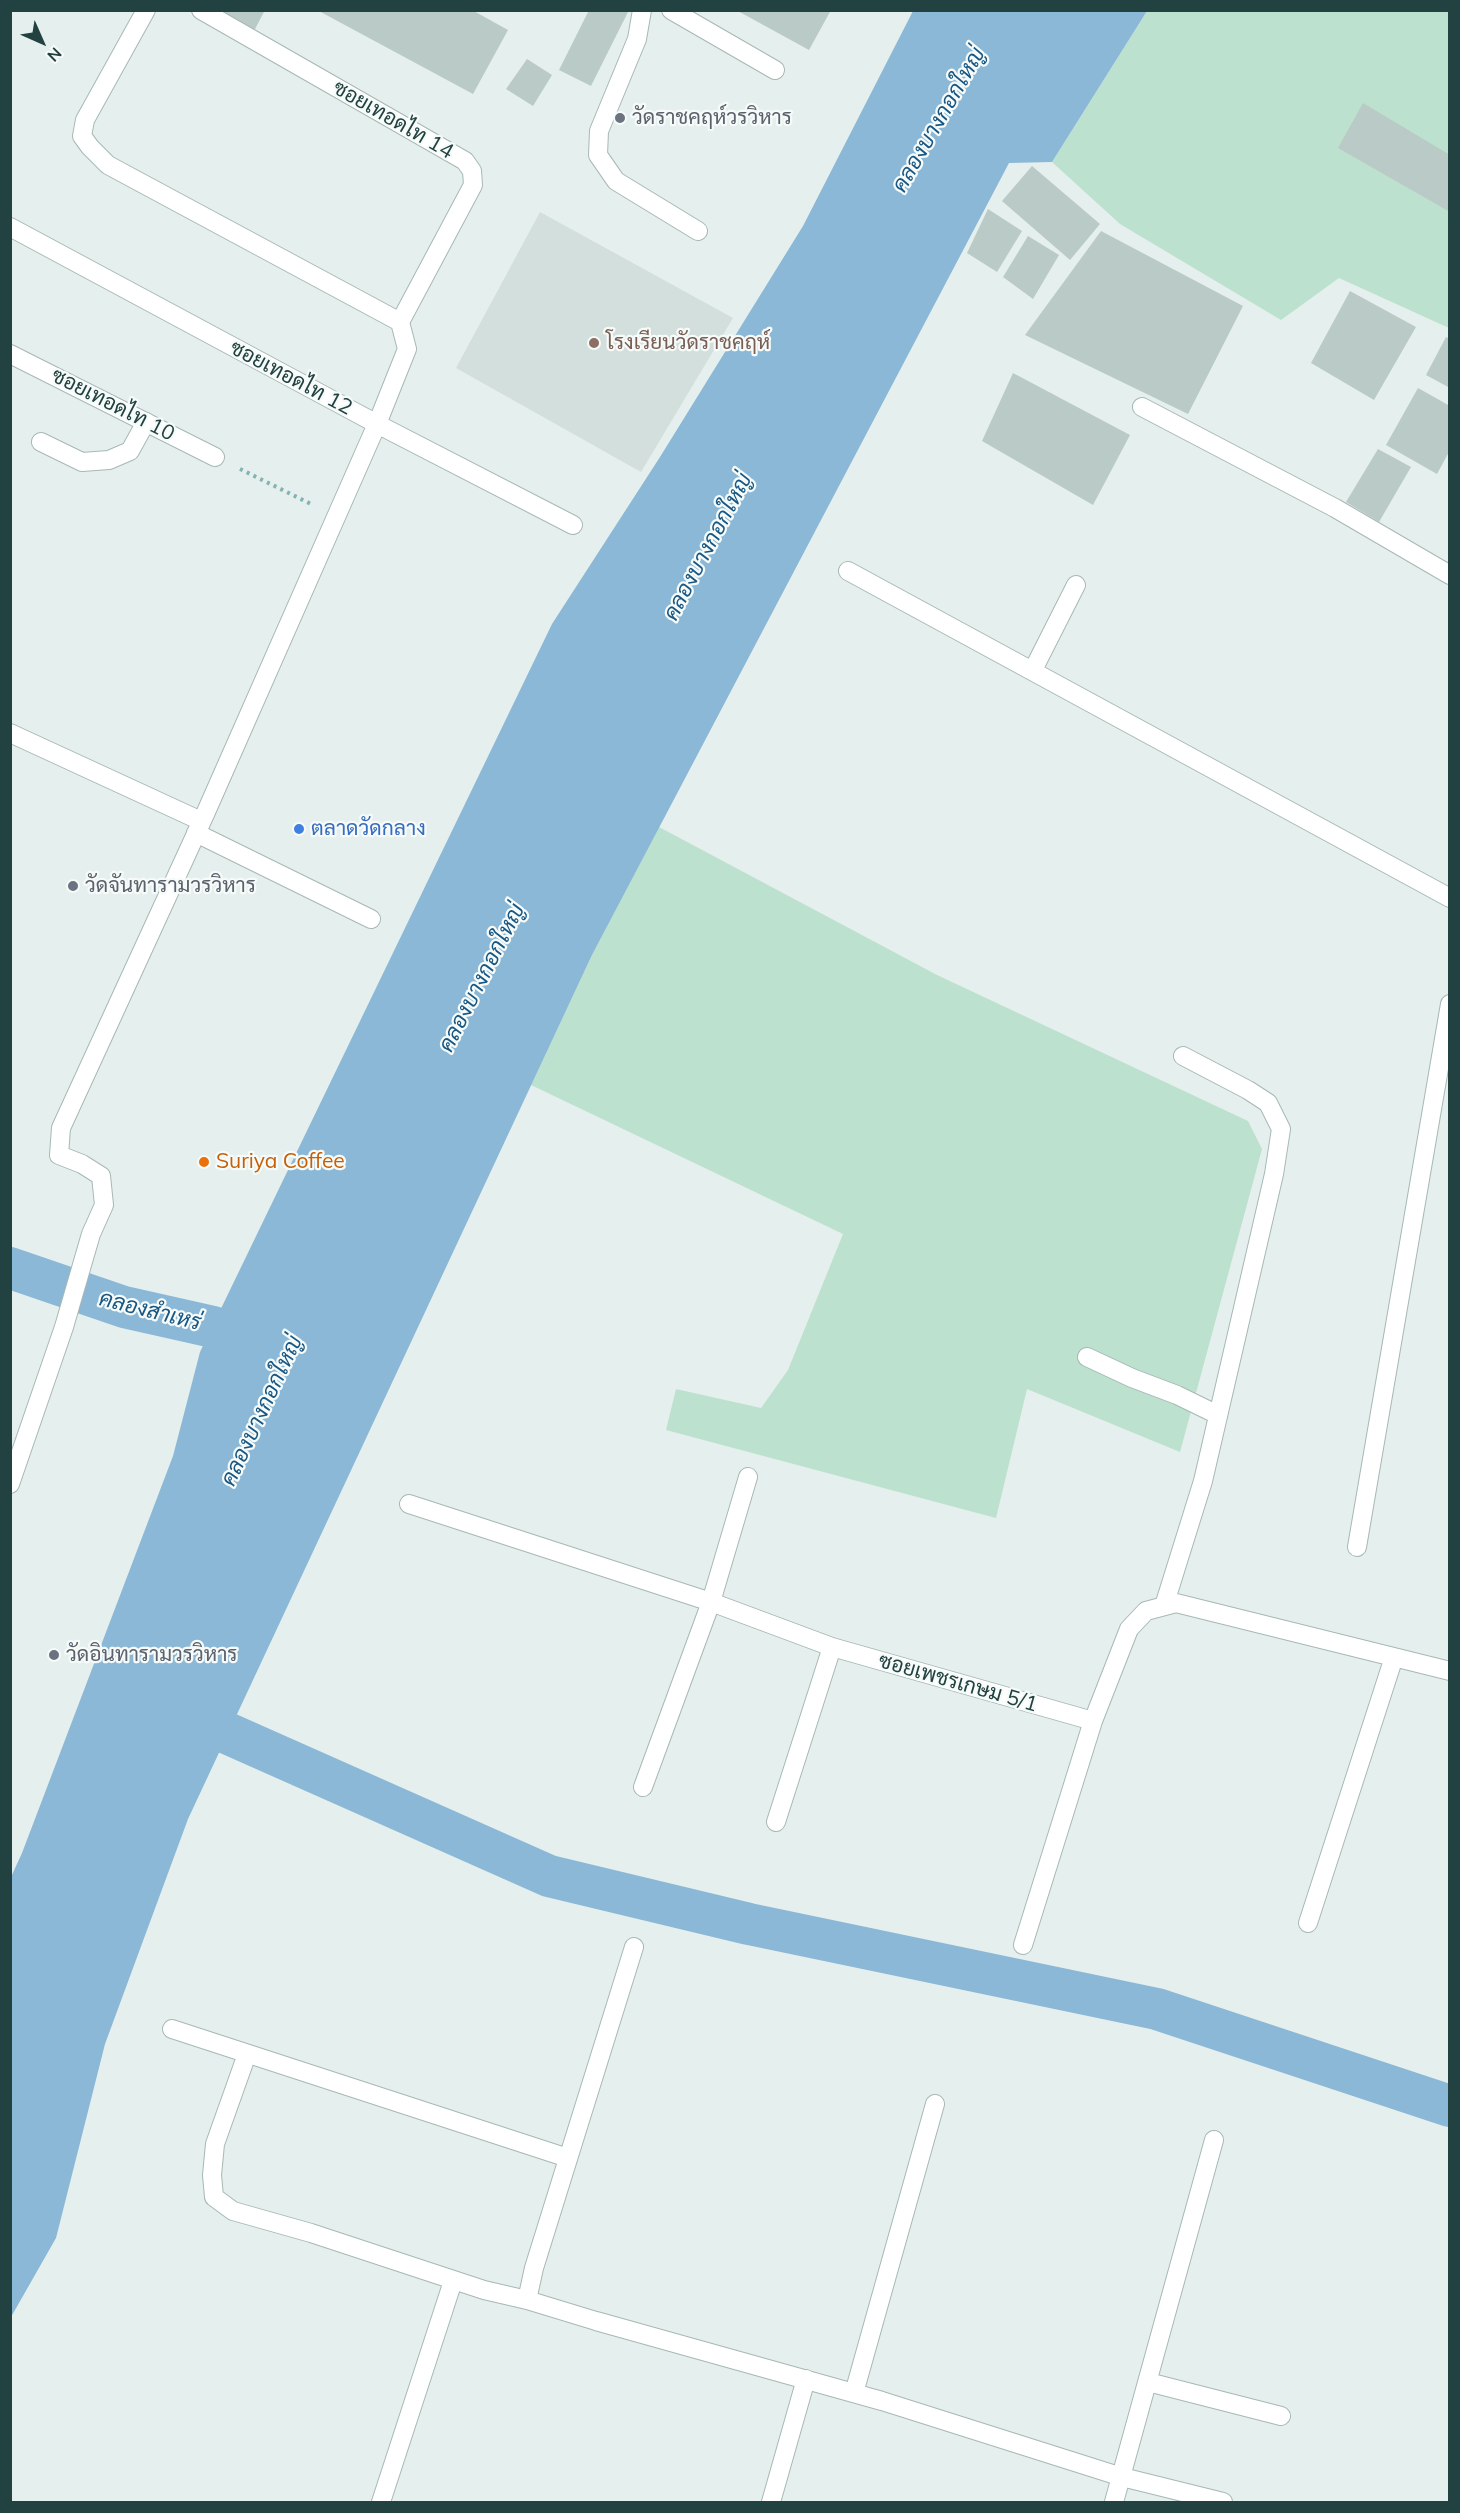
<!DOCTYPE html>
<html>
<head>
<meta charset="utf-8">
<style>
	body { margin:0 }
	#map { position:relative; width:1460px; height:2513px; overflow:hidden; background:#e5efed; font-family:Mulish,sans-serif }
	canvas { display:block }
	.frame { position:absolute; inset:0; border:12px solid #224241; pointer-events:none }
	.north { position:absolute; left:12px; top:12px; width:60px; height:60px; -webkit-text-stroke:4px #f6fbf9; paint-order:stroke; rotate:135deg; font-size:16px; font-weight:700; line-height:24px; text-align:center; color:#224241 }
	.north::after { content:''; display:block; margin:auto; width:21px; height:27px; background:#224241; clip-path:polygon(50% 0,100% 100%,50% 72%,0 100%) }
</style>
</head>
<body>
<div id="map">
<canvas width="1460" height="2513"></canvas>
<div class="frame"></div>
<div class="north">N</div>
</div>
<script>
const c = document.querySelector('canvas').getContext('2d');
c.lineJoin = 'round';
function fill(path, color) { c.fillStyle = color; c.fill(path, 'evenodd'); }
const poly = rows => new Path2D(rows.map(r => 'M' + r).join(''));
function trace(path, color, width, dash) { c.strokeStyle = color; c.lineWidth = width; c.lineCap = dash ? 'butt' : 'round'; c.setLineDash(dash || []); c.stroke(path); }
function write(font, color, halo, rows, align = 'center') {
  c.font = font + ' Mulish,Sarabun,sans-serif'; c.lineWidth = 4.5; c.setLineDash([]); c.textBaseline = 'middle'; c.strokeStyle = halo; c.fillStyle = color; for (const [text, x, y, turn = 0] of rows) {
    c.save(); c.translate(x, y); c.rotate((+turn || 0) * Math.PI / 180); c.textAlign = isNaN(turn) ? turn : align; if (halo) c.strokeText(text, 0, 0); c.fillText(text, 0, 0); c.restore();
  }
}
fill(poly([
	[540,212,733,318,641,472,456,368]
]), '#d3dfdd');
fill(poly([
	[1147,11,1449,11,1449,328,1339,278,1281,320,1120,224,1052,162],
	[659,827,937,975,1248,1121,1262,1149,1180,1452,1027,1389,996,1518,666,1430,676,1389,761,1408,788,1370,843,1234,531,1085,592,955]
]), '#bde1cf');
fill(poly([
	[913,11,1147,11,1052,162,1009,163,592,955,188,1819,105,2044,56,2238,11,2317,11,1877,22,1853,173,1456,200,1352,552,624,660,457,803,226]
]), '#8ab8d6');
trace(poly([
	[10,1268,124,1307,213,1327,269,1344],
	[175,1710,549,1876,749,1924,1157,2009,1450,2106]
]), '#8ab8d6', 42);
fill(poly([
	[226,10,265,10,254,31,222,16],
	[317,10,472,10,508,30,473,94],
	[589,10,629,10,591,86,559,70],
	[736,10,831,10,809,50],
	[527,59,552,75,533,106,506,89],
	[1363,103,1450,155,1450,212,1338,148],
	[1032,166,1100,224,1070,260,1002,201],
	[988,209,1022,231,997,272,967,253],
	[1101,231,1243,306,1188,414,1025,335],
	[1028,236,1059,255,1033,299,1003,277],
	[1350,291,1416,327,1374,400,1311,363],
	[1446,337,1450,339,1450,388,1426,375],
	[1013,373,1130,435,1093,505,982,441],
	[1418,388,1450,406,1450,450,1437,474,1386,445],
	[1378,449,1411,467,1379,522,1346,502]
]), '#bacac7');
const lane = poly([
	[642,10,637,39,599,131,598,155,616,181,698,231],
	[671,10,775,70],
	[41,442,82,462,109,460,130,451,146,422],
	[10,733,201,821],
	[196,833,371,919],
	[1087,1357,1132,1378,1177,1395,1218,1415],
	[643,1787,711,1602,748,1477]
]);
const street = poly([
	[146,10,85,120,82,136,90,147,108,165,400,322],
	[10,227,377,424,573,525],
	[10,354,215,457],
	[1142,407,1335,508,1450,575],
	[848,571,1450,898],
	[1033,670,1076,585],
	[10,1484,64,1327,91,1234,104,1205,101,1176,82,1164,59,1155,61,1128,206,812,377,424,407,349,400,322,473,185,472,171,465,161,201,10],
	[409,1504,711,1602,832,1647,1093,1721,1129,1629,1146,1611,1176,1603,1450,1671],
	[1357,1547,1450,1004],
	[1164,1606,1203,1481,1274,1174,1281,1129,1268,1103,1248,1090,1183,1056],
	[776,1822,832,1647],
	[1308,1923,1394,1657],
	[1023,1945,1093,1721],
	[172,2029,568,2158],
	[247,2054,215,2144,212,2175,214,2197,233,2211,311,2233,484,2290,527,2300,596,2321,882,2401,1122,2477,1223,2502],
	[527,2300,534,2268,634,1947],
	[1148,2382,1281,2416],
	[854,2393,935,2104],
	[381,2502,453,2281],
	[771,2502,806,2379],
	[1114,2502,1214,2140]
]);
trace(lane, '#a7b8b6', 20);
trace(street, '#a7b8b6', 20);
trace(poly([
	[240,469,311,504]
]), '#83b4b1', 4, [3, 4.5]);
trace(lane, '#fff', 18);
trace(street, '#fff', 18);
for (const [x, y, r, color] of [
	[620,118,6,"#6b7280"],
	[594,343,6,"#8d6e63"],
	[299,829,6,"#3f7fe0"],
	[73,886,6,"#6b7280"],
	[204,1162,6,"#e8710a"],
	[54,1655,6,"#6b7280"]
]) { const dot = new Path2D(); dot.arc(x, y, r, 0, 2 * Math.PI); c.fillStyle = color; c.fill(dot); trace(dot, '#f6fbf9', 2); }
write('21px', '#5b616d', '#f6fbf9', [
	["วัดราชคฤห์วรวิหาร",632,118],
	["วัดจันทารามวรวิหาร",85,886],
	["วัดอินทารามวรวิหาร",66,1655]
], 'left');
write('21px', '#224241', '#f6fbf9', [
	["ซอยเทอดไท 14",393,120,30],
	["ซอยเทอดไท 12",291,378,28],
	["ซอยเทอดไท 10",113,405,27],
	["ซอยเพชรเกษม 5/1",958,1683,16]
]);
write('21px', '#785e54', '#f6fbf9', [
	["โรงเรียนวัดราชคฤห์",606,343]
], 'left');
write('21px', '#366cbe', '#f6fbf9', [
	["ตลาดวัดกลาง",311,829]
], 'left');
write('21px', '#c56008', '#f6fbf9', [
	["Suriya Coffee",216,1162]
], 'left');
write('italic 22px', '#185783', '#f6fbf9', [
	["คลองบางกอกใหญ่",939,120,-60],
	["คลองบางกอกใหญ่",708,547,-62],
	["คลองบางกอกใหญ่",482,978,-63],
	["คลองสำเหร่",150,1311,14],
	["คลองบางกอกใหญ่",262,1411,-65]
]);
</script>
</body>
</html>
